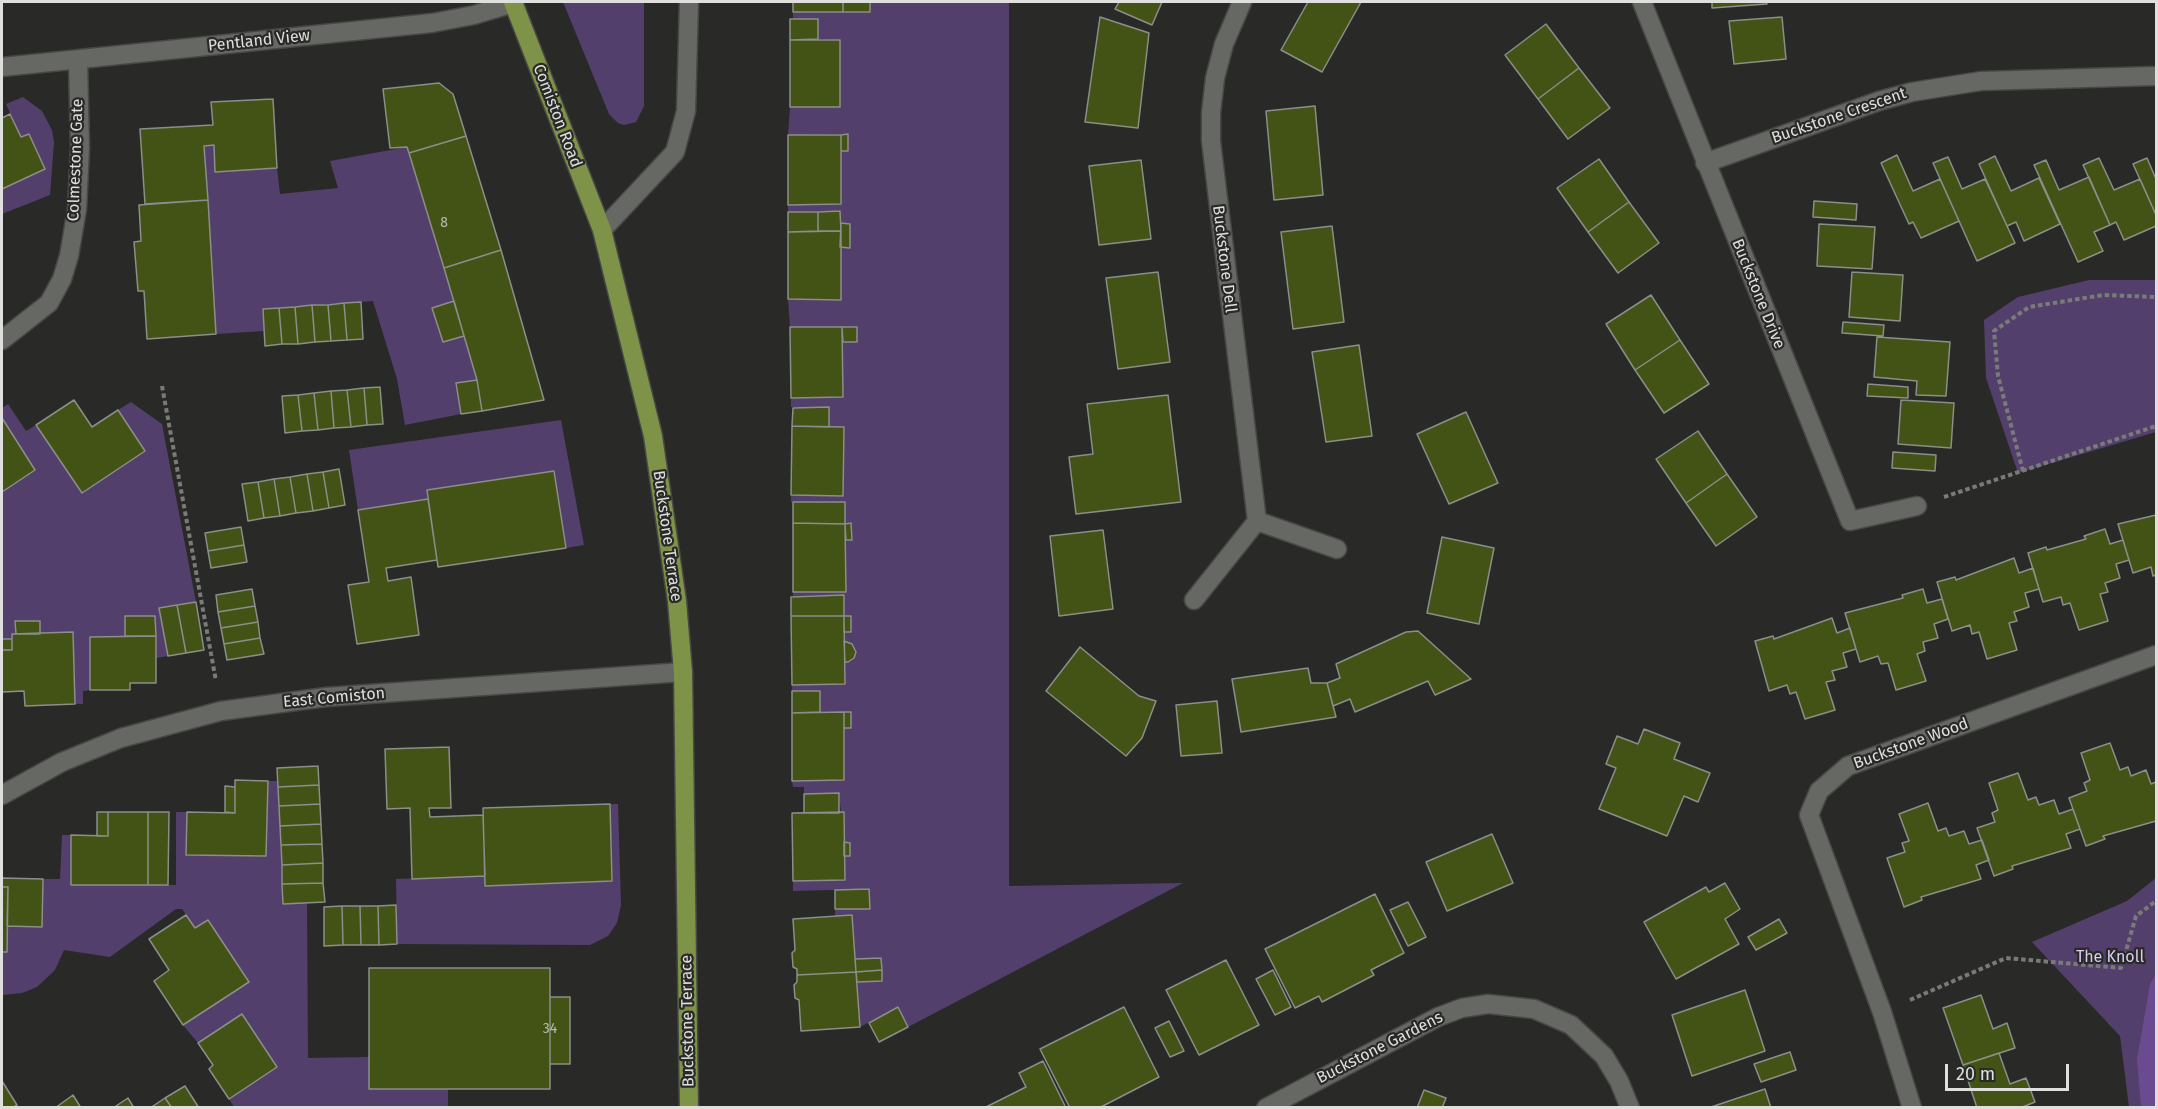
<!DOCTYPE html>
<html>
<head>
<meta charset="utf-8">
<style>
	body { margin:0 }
	#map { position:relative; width:2158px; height:1109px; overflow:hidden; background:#292a27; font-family:"Fira Sans",sans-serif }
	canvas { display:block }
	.frame { position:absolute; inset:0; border:3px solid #dfe0dd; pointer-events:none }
	.scale { position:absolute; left:1945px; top:1064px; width:124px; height:27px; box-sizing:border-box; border:3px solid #dfe0dd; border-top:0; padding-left:8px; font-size:18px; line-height:21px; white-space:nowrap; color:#dfe0dd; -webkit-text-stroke:4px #292a27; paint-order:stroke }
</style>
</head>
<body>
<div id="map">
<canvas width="2158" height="1109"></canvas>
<div class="frame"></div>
<div class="scale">20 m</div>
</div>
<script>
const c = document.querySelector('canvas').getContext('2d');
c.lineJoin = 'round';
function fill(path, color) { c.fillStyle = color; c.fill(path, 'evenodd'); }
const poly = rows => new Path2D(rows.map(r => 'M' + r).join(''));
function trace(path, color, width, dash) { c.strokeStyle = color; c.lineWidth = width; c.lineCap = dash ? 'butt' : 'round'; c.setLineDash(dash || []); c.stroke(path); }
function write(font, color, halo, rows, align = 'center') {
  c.font = font + ' "Fira Sans",sans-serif'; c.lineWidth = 4.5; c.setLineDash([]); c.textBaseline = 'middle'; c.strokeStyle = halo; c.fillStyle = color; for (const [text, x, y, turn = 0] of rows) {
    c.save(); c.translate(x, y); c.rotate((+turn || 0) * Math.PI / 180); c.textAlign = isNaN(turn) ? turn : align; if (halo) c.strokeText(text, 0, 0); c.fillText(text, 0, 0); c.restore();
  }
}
fill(poly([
	[563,2,644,2,644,106,636,122,624,125,618,123,609,114],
	[870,2,1009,2,1009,886,1183,883,908,1027,898,1007,860,1027,857,982,882,981,881,959,855,959,852,916,835,916,835,909,870,909,869,889,793,891,793,881,844,856,850,843,844,842,839,793,804,794,804,787,793,787,792,781,844,780,844,728,851,728,851,713,820,712,820,691,792,691,792,685,844,684,845,662,851,661,856,652,852,644,844,641,844,632,851,631,851,617,844,616,844,595,793,596,793,592,845,592,846,540,851,540,851,524,845,524,845,502,791,502,791,495,843,495,844,428,829,427,829,407,791,407,791,398,843,397,843,342,857,342,857,327,790,327,788,299,841,299,840,247,850,247,850,224,841,223,840,211,788,212,788,205,841,204,841,151,848,150,848,134,788,135,790,107,840,106,840,40,818,39,818,19,793,19,793,12,870,12],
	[23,97,42,111,52,130,54,142,50,195,2,214,2,189,45,169,29,134,21,137,6,104],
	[214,145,216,172,277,168,280,194,338,188,330,161,407,147,454,301,433,309,443,341,464,336,477,380,456,383,461,414,405,425,397,379,373,301,263,309,264,331,216,334,204,146],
	[2089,280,2156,280,2156,432,2018,473,1986,378,1984,320,2018,297],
	[131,402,162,424,196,602,159,608,168,656,156,658,155,616,125,616,125,636,90,637,90,690,83,691,83,704,75,704,73,633,40,634,40,621,16,621,16,634,12,639,2,639,2,492,35,470,2,418,2,408,8,404,26,431,36,425,82,493,145,451,118,410],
	[561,420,584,545,566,548,554,471,427,490,428,499,358,510,349,450],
	[268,781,278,781,283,903,307,902,308,1058,369,1057,369,1089,448,1089,448,1107,234,1107,229,1099,277,1066,242,1014,198,1043,183,1025,249,982,208,920,195,928,182,909,176,909,110,957,64,950,55,970,37,987,22,993,2,995,2,952,7,951,7,926,43,879,60,879,62,835,71,835,71,885,176,885,176,812,187,812,186,855,266,856],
	[610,804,618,804,621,905,617,923,608,936,590,945,397,944,396,879,485,876,486,886,612,881],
	[2156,878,2156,1107,2129,1107,2120,1036,2032,942,2127,901]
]), '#533f6c');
fill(poly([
	[2156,974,2156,1107,2141,1107,2137,1059,2150,984]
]), '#6a4b8f');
const building = poly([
	[793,2,843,2,843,12,793,12,793,2],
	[843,2,870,2,870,12,843,12,843,2],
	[1119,2,1162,2,1152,25,1115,9,1119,2],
	[1308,2,1361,2,1322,72,1281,50,1308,2],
	[1712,2,1766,2,1767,4,1712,8,1712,2],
	[1100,17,1149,33,1138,128,1085,122,1100,17],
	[1782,17,1786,59,1734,64,1729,21,1782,17],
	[790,19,818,19,818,39,790,40,790,19],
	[1546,24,1579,68,1538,99,1505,55,1546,24],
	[790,40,840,40,840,107,790,107,790,40],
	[1579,68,1610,108,1568,139,1538,99,1579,68],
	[439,83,453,94,466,136,409,153,407,147,390,148,383,89,439,83],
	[273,99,277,168,215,172,214,145,204,146,208,200,145,204,140,129,213,125,211,102,273,99],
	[1315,106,1323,195,1274,200,1266,111,1315,106],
	[10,114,21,137,29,134,45,169,2,189,2,118,10,114],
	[848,134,848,151,841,151,841,135,848,134],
	[788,135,841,135,841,204,788,205,788,135],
	[466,136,501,250,444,268,409,153,466,136],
	[1897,155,1913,191,1940,179,1959,221,1921,238,1913,222,1909,224,1881,163,1897,155],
	[1995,156,2011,191,2039,178,2060,224,2024,241,2016,222,2007,226,1979,164,1995,156],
	[1948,157,1962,189,1985,179,2015,243,1977,261,1933,163,1948,157],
	[2099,158,2114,190,2140,179,2156,215,2156,226,2124,240,2116,222,2110,225,2083,165,2099,158],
	[2147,158,2156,179,2156,215,2133,164,2147,158],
	[1599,159,1629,202,1588,232,1557,188,1599,159],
	[1141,160,1151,239,1099,245,1089,166,1141,160],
	[2046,160,2059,190,2089,177,2110,225,2094,232,2103,251,2078,262,2034,165,2046,160],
	[208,200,216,334,147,339,144,291,138,291,134,242,141,241,139,205,208,200],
	[1814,201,1857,204,1856,220,1813,217,1814,201],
	[1629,202,1659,243,1618,273,1588,232,1629,202],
	[840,211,841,231,818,231,818,212,840,211],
	[788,212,818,212,818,231,788,232,788,212],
	[841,223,850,224,850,248,840,247,841,223],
	[1819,224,1875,227,1872,269,1817,266,1819,224],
	[1332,226,1344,322,1293,329,1281,232,1332,226],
	[841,231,841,300,788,299,788,232,841,231],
	[501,250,544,400,482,411,477,380,444,268,501,250],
	[1158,272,1170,362,1118,369,1106,278,1158,272],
	[1852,272,1903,275,1900,321,1849,317,1852,272],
	[1651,295,1680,340,1635,370,1606,324,1651,295],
	[454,301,464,336,443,342,432,308,454,301],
	[361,302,363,339,347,340,344,303,361,302],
	[344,303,347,340,331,341,328,305,344,303],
	[312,305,328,305,331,341,315,342,312,305],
	[312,305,315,342,298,344,295,307,312,305],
	[295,307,298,344,282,344,279,308,295,307],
	[279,308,282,344,265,346,263,309,279,308],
	[1843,322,1884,325,1883,336,1842,333,1843,322],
	[790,327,842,327,843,397,791,398,790,327],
	[842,327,857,327,857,342,843,342,842,327],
	[1877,337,1950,342,1946,396,1916,395,1917,381,1874,377,1877,337],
	[1680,340,1709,384,1664,413,1635,370,1680,340],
	[1359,345,1372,436,1326,442,1312,352,1359,345],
	[477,380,482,411,461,414,456,383,477,380],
	[1868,384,1908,387,1908,398,1867,396,1868,384],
	[380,387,383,424,367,425,364,388,380,387],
	[364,388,367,425,351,427,347,390,364,388],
	[347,390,351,427,334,428,331,391,347,390],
	[331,391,334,428,318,430,314,393,331,391],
	[314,393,318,430,302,431,298,395,314,393],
	[298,395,302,431,285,433,282,396,298,395],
	[1168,395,1181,502,1076,514,1069,457,1093,454,1087,404,1168,395],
	[74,400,92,427,118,410,145,451,82,493,36,425,74,400],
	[1901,400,1954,403,1951,448,1898,444,1901,400],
	[829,407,829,427,792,426,793,408,829,407],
	[1466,412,1498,483,1449,504,1417,434,1466,412],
	[2,418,35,470,2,492,2,418],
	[792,426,844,427,843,496,791,495,792,426],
	[1698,431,1727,474,1686,503,1656,459,1698,431],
	[1893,452,1936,455,1935,471,1892,468,1893,452],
	[339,469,345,505,329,508,323,472,339,469],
	[554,471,566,548,438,567,427,490,554,471],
	[323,472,329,508,313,511,307,474,323,472],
	[307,474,313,511,296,513,290,477,307,474],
	[1727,474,1757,517,1716,546,1686,503,1727,474],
	[290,477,296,513,280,516,274,479,290,477],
	[274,479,280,516,264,518,258,482,274,479],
	[258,482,264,518,248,521,242,484,258,482],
	[428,499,437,560,386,568,388,581,411,577,419,635,357,644,348,585,369,582,358,510,428,499],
	[793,502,845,502,845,524,793,523,793,502],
	[2156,515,2156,575,2153,576,2151,567,2133,573,2118,524,2156,515],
	[793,523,845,524,846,592,793,592,793,523],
	[851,523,852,540,846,540,845,524,851,523],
	[241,527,244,545,208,551,205,533,241,527],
	[2105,529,2110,544,2123,540,2129,560,2116,564,2120,578,2105,583,2108,592,2100,594,2108,621,2079,630,2070,603,2063,605,2061,597,2043,602,2028,553,2046,547,2047,550,2086,539,2084,536,2105,529],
	[1103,530,1113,609,1059,616,1050,536,1103,530],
	[1442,537,1494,548,1479,624,1427,613,1442,537],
	[244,545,247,562,211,568,208,551,244,545],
	[2014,558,2019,573,2033,568,2039,589,2025,593,2029,607,2014,612,2017,621,2009,623,2017,650,1987,659,1979,632,1972,634,1970,625,1952,631,1937,582,1955,577,1956,580,2014,558],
	[252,589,255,606,218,612,216,595,252,589],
	[1923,589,1927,603,1942,599,1948,619,1934,624,1938,638,1923,642,1925,651,1917,654,1926,681,1896,690,1888,663,1881,664,1878,656,1860,662,1845,613,1903,598,1902,595,1923,589],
	[844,595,844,616,791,616,791,597,844,595],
	[196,602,204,650,186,653,177,605,196,602],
	[177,605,186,653,168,656,159,608,177,605],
	[255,606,258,622,221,628,218,612,255,606],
	[125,616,155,616,156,636,125,636,125,616],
	[791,616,844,616,845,684,792,685,791,616],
	[844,616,851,616,851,632,844,632,844,616],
	[1832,618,1837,633,1850,628,1856,649,1843,653,1847,667,1832,671,1835,680,1826,682,1835,710,1805,719,1796,692,1790,694,1787,685,1769,691,1755,641,1773,636,1774,639,1832,618],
	[15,621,40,621,40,634,16,634,15,621],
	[258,622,260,638,224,644,221,628,258,622],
	[1418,631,1471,679,1435,695,1428,681,1355,712,1350,699,1333,706,1327,683,1340,678,1336,664,1406,632,1418,631],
	[73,632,75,704,25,706,24,691,2,692,2,650,12,650,12,634,73,632],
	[156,636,156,683,130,683,130,690,90,690,90,637,156,636],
	[260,638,264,654,227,660,224,644,260,638],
	[2,639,12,639,12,650,2,650,2,639],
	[844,641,852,644,856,652,854,658,848,662,845,662,844,641],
	[1080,647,1139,696,1156,701,1142,738,1126,756,1046,691,1080,647],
	[1308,668,1311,683,1327,683,1336,717,1241,732,1232,679,1308,668],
	[792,691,820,691,820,712,792,713,792,691],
	[1217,701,1222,753,1181,756,1176,705,1217,701],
	[844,712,844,780,792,781,792,713,844,712],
	[844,712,851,712,851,728,844,728,844,712],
	[1644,729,1680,743,1674,759,1710,773,1698,802,1684,796,1667,836,1599,809,1616,768,1606,764,1617,736,1638,744,1644,729],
	[2110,743,2120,770,2128,767,2131,776,2146,770,2151,784,2156,782,2156,821,2103,836,2105,839,2086,846,2069,798,2087,791,2084,783,2090,780,2081,753,2110,743],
	[449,747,451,808,429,808,430,817,483,815,485,876,412,879,410,808,387,809,385,749,449,747],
	[318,766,319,785,278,787,277,768,318,766],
	[2018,773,2028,800,2036,797,2039,805,2054,800,2059,814,2073,809,2080,829,2066,834,2071,848,2012,866,2013,869,1994,876,1977,828,1995,822,1992,813,1998,810,1989,783,2018,773],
	[235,780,268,781,266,856,186,855,187,812,235,813,235,780],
	[319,785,320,804,279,806,278,787,319,785],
	[225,786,235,787,235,813,225,812,225,786],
	[839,793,839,813,804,813,804,794,839,793],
	[1928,803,1938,831,1946,828,1949,836,1964,831,1969,844,1982,840,1989,860,1976,865,1981,879,1921,897,1922,900,1904,907,1887,858,1905,852,1902,843,1909,841,1899,814,1928,803],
	[320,804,321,824,280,826,279,806,320,804],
	[610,804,612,881,485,886,483,808,610,804],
	[97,812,108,812,108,836,97,836,97,812],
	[108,812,148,812,148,885,71,885,71,835,108,836,108,812],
	[148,812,169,812,168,885,148,885,148,812],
	[844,812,845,880,793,881,792,813,844,812],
	[321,824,322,844,281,845,280,826,321,824],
	[1492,834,1513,883,1447,911,1426,862,1492,834],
	[844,842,850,843,850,856,844,856,844,842],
	[322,844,323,863,282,865,281,845,322,844],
	[323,863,323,883,282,884,282,865,323,863],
	[2,878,43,879,42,927,7,926,8,887,2,887,2,878],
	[323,883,325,902,283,904,282,884,323,883],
	[1725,883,1740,909,1725,919,1739,944,1676,979,1644,922,1706,887,1709,892,1725,883],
	[2,887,8,887,7,952,2,952,2,887],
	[869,889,870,909,835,909,835,890,869,889],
	[1375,894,1404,953,1371,970,1374,975,1322,1002,1319,996,1295,1008,1265,949,1375,894],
	[1408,902,1426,937,1408,946,1390,910,1408,902],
	[396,905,397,944,379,945,378,906,396,905],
	[342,906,343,945,324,946,324,907,342,906],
	[342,906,360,906,361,945,343,945,342,906],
	[360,906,378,906,379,945,361,945,360,906],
	[186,915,195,928,208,920,249,982,183,1025,154,981,169,970,149,939,186,915],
	[852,915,856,972,797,975,797,969,793,967,792,953,795,950,793,919,852,915],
	[1779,919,1787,933,1756,950,1748,937,1779,919],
	[881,958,882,970,856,972,855,959,881,958],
	[1226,960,1259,1025,1199,1055,1166,990,1226,960],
	[369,968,550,968,550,1089,369,1089,369,968],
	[882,970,882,981,857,982,856,972,882,970],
	[1273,970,1291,1007,1275,1015,1256,979,1273,970],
	[856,972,860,1027,801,1031,799,1000,795,998,794,985,797,982,797,975,856,972],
	[1745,990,1765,1051,1692,1076,1672,1015,1745,990],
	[1981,995,1993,1029,2007,1023,2015,1048,1963,1065,1943,1008,1981,995],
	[550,997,570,997,570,1064,550,1064,550,997],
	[898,1007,908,1027,879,1042,869,1023,898,1007],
	[1124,1007,1159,1077,1099,1108,1070,1108,1040,1049,1124,1007],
	[242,1014,277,1067,229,1099,209,1069,213,1065,198,1043,242,1014],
	[1169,1021,1184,1051,1170,1057,1155,1028,1169,1021],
	[1790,1052,1796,1070,1761,1082,1754,1064,1790,1052],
	[1999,1053,2010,1084,2026,1078,2035,1102,2020,1108,1977,1108,1963,1065,1999,1053],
	[1043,1061,1066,1108,984,1108,1026,1087,1019,1073,1043,1061],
	[2,1081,17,1105,12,1108,2,1108,2,1081],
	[185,1086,199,1108,172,1108,165,1098,185,1086],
	[1765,1089,1771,1108,1711,1108,1711,1107,1765,1089],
	[1424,1090,1446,1098,1442,1108,1417,1108,1424,1090],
	[73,1095,81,1108,55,1108,73,1095],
	[128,1098,134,1108,113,1108,128,1098],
	[165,1098,172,1108,150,1108,165,1098]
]);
fill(building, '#425315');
trace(building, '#8c8e8a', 1.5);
const minor = poly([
	[1242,2,1224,44,1215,78,1211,113,1211,141,1257,521],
	[1642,2,1850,521,1917,506],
	[2,67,432,23,474,15,514,3],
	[1705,163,1879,101,1912,92,1981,81,2156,76],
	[602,230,675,152,686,111,689,2],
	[2,340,49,303,62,279,69,256,77,209,80,148,78,60],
	[1194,600,1257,521,1337,549],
	[2,795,62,762,121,738,221,711,326,697,683,672],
	[1266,1108,1438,1017,1462,1008,1488,1004,1534,1009,1571,1025,1604,1056,1619,1081,1630,1108],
	[1912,1108,1882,1012,1809,815,1819,791,1848,766,2156,655]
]);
const major = poly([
	[513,2,602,230,653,436,677,601,683,672,689,1108]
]);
trace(minor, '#474845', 21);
trace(major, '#474845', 21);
trace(poly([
	[162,386,216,681],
	[2023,471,1998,376,1994,331,2029,307,2103,295,2156,297],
	[1944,497,2156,426],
	[1910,1000,2006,958,2121,968,2136,916,2156,901]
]), '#7a7b78', 4, [4.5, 3]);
trace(minor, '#666864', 18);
trace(major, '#7e9347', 18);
write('14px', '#b8bdab', null, [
	["8",444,223],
	["34",550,1029]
]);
write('16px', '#dfe0dd', '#292a27', [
	["Pentland View",259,41,-6],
	["Comiston Road",557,116,69],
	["Buckstone Crescent",1839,116,-19],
	["Colmestone Gate",76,160,-88],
	["Buckstone Dell",1224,259,83],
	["Buckstone Drive",1758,294,68],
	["Buckstone Terrace",667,536,82],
	["East Comiston",334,698,-5],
	["Buckstone Wood",1911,744,-20],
	["Buckstone Terrace",688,1021,-91],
	["Buckstone Gardens",1380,1048,-27]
]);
write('16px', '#dacbf2', '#292a27', [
	["The Knoll",2110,958]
]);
</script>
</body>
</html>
